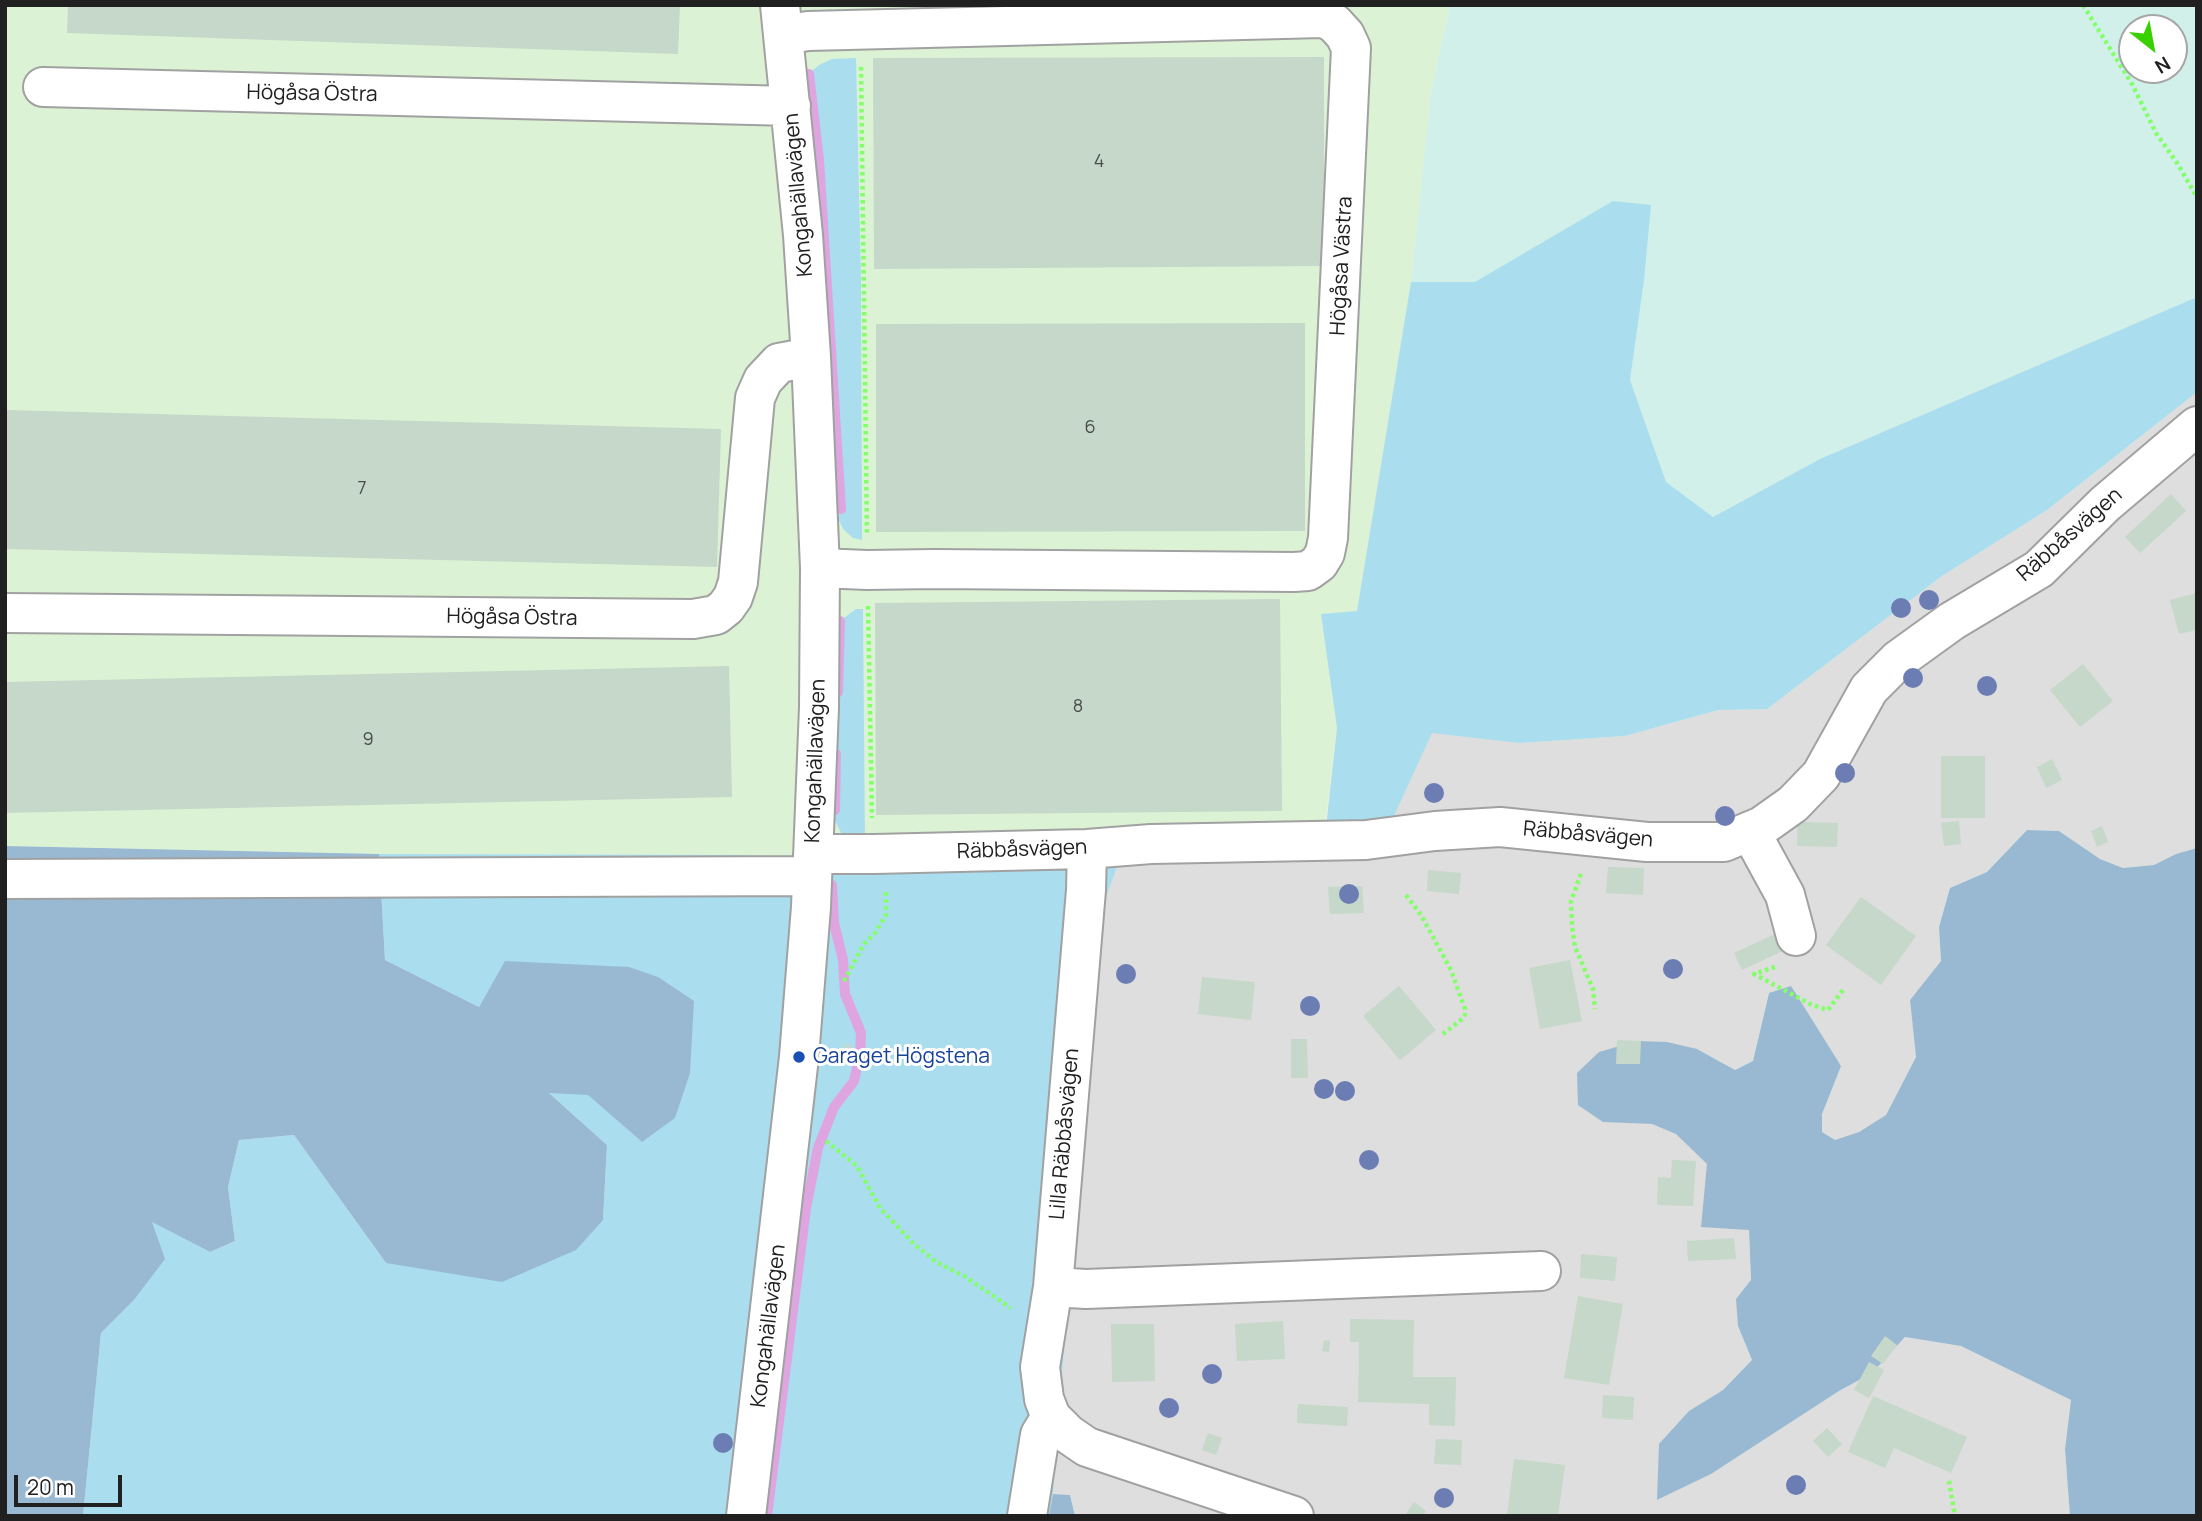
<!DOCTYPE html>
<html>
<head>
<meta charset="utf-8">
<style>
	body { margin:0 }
	#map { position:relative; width:2202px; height:1521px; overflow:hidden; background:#e6f1eb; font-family:Manrope,sans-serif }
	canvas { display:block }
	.frame { position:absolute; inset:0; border:7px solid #202020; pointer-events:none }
	.north { position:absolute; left:2118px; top:14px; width:70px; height:70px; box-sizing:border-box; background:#fff; border:2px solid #a6a6a6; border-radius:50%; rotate:149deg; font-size:19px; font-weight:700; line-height:28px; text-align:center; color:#202020 }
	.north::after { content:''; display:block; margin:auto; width:24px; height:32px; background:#38d000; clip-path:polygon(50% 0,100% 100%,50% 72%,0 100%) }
	.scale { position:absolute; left:14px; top:1475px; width:108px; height:32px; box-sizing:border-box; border:4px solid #202020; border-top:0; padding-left:9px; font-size:21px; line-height:24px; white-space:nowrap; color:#202020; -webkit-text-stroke:5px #fff; paint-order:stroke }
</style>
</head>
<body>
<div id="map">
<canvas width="2202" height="1521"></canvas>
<div class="frame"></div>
<div class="north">N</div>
<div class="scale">20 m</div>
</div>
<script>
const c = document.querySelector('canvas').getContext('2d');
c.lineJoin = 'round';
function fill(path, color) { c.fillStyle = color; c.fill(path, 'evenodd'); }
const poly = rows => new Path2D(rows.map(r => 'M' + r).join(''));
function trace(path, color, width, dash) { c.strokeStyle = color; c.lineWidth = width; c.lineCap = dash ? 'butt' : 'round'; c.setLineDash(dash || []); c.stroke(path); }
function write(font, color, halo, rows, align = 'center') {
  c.font = font + ' Manrope,sans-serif'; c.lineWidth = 6; c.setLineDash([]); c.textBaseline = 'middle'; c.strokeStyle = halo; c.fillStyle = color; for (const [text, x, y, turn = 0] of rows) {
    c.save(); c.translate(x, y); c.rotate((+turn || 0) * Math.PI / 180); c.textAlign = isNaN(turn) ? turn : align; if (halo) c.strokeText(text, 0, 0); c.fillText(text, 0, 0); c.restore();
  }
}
fill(poly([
	[2197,392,2197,848,2176,854,2154,865,2123,868,2100,859,2059,831,2027,830,1987,872,1950,888,1939,927,1941,961,1910,1000,1916,1057,1886,1115,1859,1132,1835,1140,1822,1132,1821,1114,1841,1065,1769,993,1753,1061,1735,1070,1697,1049,1628,1123,1652,1124,1676,1133,1707,1164,1749,1230,1751,1280,1738,1326,1752,1360,1723,1390,1689,1411,1657,1500,1711,1474,1839,1391,1872,1373,1905,1337,1961,1346,2071,1400,2065,1449,2070,1516,1075,1516,1070,1495,1053,1494,1097,923,1117,867,1321,856,1326,827,1394,816,1432,732,1519,743,1625,736,1718,710,1767,709,1942,576,2047,510]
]), '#dddedd');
fill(poly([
	[5,5,1450,5,1431,91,1411,282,1357,612,1321,614,1337,728,1321,856,1117,867,735,855,379,854,5,846]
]), '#dcf2d5');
fill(poly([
	[1450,5,2197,5,2197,297,1820,459,1713,517,1666,482,1630,380,1644,280,1613,202,1475,282,1411,282,1431,91],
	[2132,28,2174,28,2174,70,2132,70]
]), '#d1f0ea');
fill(poly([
	[856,58,861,280,862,540,853,538,844,530,837,517,805,77,819,65,832,59],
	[1613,201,1651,205,1644,280,1630,380,1666,482,1713,517,1820,459,2197,297,2197,392,2047,510,1942,576,1767,709,1718,710,1625,736,1519,743,1432,733,1394,816,1326,827,1337,728,1321,614,1357,611,1411,282,1475,282],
	[856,609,863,609,865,846,848,840,841,833,833,817,837,623],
	[379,854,735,855,1117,867,1097,923,1053,1494,1049,1516,83,1516,101,1333,133,1301,151,1221,210,1252,235,1241,228,1187,239,1140,294,1135,386,1263,603,1220,607,1145,548,1092,588,1094,642,1142,506,961,479,1007,385,960]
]), '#aadded');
fill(poly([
	[2027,830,2059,831,2100,859,2123,868,2154,865,2176,854,2197,848,2197,1516,2070,1516,2065,1449,2071,1400,1961,1346,1905,1337,1872,1373,1839,1391,1711,1474,1657,1500,1659,1444,1689,1411,1723,1390,1752,1360,1738,1326,1736,1299,1751,1280,1749,1230,1701,1227,1707,1164,1676,1134,1652,1124,1603,1122,1578,1105,1577,1073,1599,1052,1637,1041,1667,1042,1697,1049,1735,1070,1753,1061,1769,993,1791,986,1841,1066,1822,1114,1822,1132,1835,1140,1859,1132,1886,1115,1916,1057,1910,1000,1941,961,1939,927,1950,888,1987,872],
	[5,846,379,854,385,960,479,1007,505,961,629,967,658,977,694,1001,690,1073,675,1118,642,1142,588,1095,549,1093,607,1145,603,1220,576,1250,502,1282,386,1263,294,1135,239,1140,228,1187,235,1241,210,1252,152,1222,165,1259,133,1301,101,1333,83,1516,5,1516],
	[1053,1494,1070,1495,1075,1516,1049,1516]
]), '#99b9d2');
trace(poly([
	[809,74,819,160,841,509],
	[838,692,840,621],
	[835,810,836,754],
	[767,1516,806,1208,818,1148,834,1107,854,1081,860,1055,861,1033,845,994,843,960,834,923,832,885]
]), '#dea5e1', 10);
fill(poly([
	[68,5,680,5,678,54,67,33],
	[1324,57,1324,266,874,269,873,58],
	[1305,323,1305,531,876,532,876,324],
	[5,410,721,429,717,567,5,549],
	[2171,494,2186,511,2140,553,2125,537],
	[2197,593,2197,630,2179,634,2170,600],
	[1280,599,1282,811,876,815,875,603],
	[2083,664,2113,701,2080,727,2050,690],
	[729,666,732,797,5,813,5,682],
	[1941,756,1985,756,1985,818,1941,818],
	[2052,759,2062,780,2046,788,2037,767],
	[1959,821,1961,844,1944,846,1941,823],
	[1798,822,1838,823,1837,847,1797,846],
	[2102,826,2108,842,2097,847,2091,831],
	[1608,867,1644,868,1643,895,1606,893],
	[1428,870,1461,873,1459,894,1427,891],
	[1362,886,1364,913,1330,914,1328,887],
	[1861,897,1916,936,1881,985,1826,945],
	[1775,934,1783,951,1742,970,1734,953],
	[1570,960,1582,1021,1540,1029,1529,968],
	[1202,977,1255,982,1251,1020,1198,1014],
	[1399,986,1436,1030,1400,1060,1363,1016],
	[1291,1039,1307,1039,1308,1078,1291,1078],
	[1617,1040,1641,1041,1640,1064,1616,1064],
	[845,1044,851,1045,848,1063,843,1063],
	[1672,1160,1696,1161,1693,1206,1657,1205,1658,1177,1671,1178],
	[1734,1238,1736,1259,1688,1261,1687,1241],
	[1581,1254,1617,1257,1615,1281,1580,1278],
	[1578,1296,1623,1304,1609,1385,1564,1378],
	[1350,1319,1414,1320,1413,1377,1456,1377,1455,1426,1429,1425,1429,1404,1358,1402,1359,1342,1350,1342],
	[1283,1321,1285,1359,1237,1361,1235,1324],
	[1111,1324,1154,1324,1155,1381,1112,1382],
	[1885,1336,1897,1345,1883,1364,1871,1356],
	[1324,1340,1330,1341,1329,1352,1322,1351],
	[1869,1362,1884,1370,1869,1398,1854,1390],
	[1603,1395,1634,1397,1633,1420,1602,1418],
	[1873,1396,1967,1437,1951,1473,1894,1448,1885,1468,1848,1452],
	[1298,1404,1348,1407,1347,1426,1297,1423],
	[1827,1428,1842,1444,1828,1457,1813,1441],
	[1208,1433,1222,1438,1216,1455,1202,1450],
	[1436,1439,1462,1440,1461,1465,1434,1464],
	[1514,1459,1565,1465,1558,1516,1507,1516],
	[1414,1502,1426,1511,1423,1516,1406,1514]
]), '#c6d8c9');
const minor = poly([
	[783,35,808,31,1323,18,1334,23,1345,35,1351,48,1328,538,1325,553,1319,563,1308,571,1294,572,934,569,867,570,820,568],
	[43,87,791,106],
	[5,613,693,619,716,615,726,607,733,597,738,582,755,398,763,380,779,363,811,357],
	[1750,831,1785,895,1796,936],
	[1087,849,1086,890,1053,1287,1040,1367,1044,1399,1051,1417,1068,1434,1087,1447,1294,1516],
	[813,854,874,854,1087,849,1151,844,1366,840,1435,831,1500,827,1647,842,1724,842,1762,826,1793,804,1821,775,1869,689,1898,660,1952,621,2039,569,2105,504,2197,426],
	[5,879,812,876],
	[1053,1287,1086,1289,1541,1271],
	[746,1516,799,1057,811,907,819,707,820,568,811,357,803,235,780,5],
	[1027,1516,1040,1435,1051,1417]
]);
trace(minor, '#a1a1a1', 42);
trace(poly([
	[2083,5,2132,84,2156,133,2177,163,2197,197],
	[861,67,867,534],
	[868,606,872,818],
	[1581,874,1571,901,1572,926,1575,947,1593,989,1595,1009],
	[1406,895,1421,915,1451,970,1465,1009,1465,1015,1461,1020,1443,1034],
	[1775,967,1754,974,1812,1005,1828,1010,1843,990],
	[844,981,864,944,875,933,886,915,886,891],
	[826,1141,857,1166,880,1208,913,1243,936,1262,964,1276,1011,1308],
	[1949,1481,1955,1516]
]), '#82ff69', 4.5, [3.5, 3.5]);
trace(minor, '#fff', 38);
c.fillStyle = '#6b7db3';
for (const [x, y] of [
	[1929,600],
	[1901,608],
	[1913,678],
	[1987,686],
	[1845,773],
	[1434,793],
	[1725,816],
	[1349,894],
	[1673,969],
	[1126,974],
	[1310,1006],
	[1324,1089],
	[1345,1091],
	[1369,1160],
	[1212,1374],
	[1169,1408],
	[723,1443],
	[1796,1485],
	[1444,1498]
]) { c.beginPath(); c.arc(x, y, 10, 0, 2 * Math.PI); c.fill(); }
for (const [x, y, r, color] of [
	[799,1057,7,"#1a4fb4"]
]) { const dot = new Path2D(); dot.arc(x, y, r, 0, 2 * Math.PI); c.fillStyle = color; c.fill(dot); trace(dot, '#fff', 2.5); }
write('18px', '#4a4e4a', null, [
	["4",1099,162],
	["6",1090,428],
	["7",362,489],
	["8",1078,707],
	["9",368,740]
]);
write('21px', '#202020', '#fff', [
	["Högåsa Östra",312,94,1],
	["Kongahällavägen",799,195,-95],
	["Högåsa Västra",1342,266,-87],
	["Räbbåsvägen",2070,535,-41],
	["Högåsa Östra",512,618,1],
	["Kongahällavägen",816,761,-88],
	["Räbbåsvägen",1588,835,5],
	["Räbbåsvägen",1022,850,-2],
	["Lilla Räbbåsvägen",1065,1134,-85],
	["Kongahällavägen",769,1326,-83]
]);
write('21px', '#164399', '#fff', [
	["Garaget Högstena",813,1057]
], 'left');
</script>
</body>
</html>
